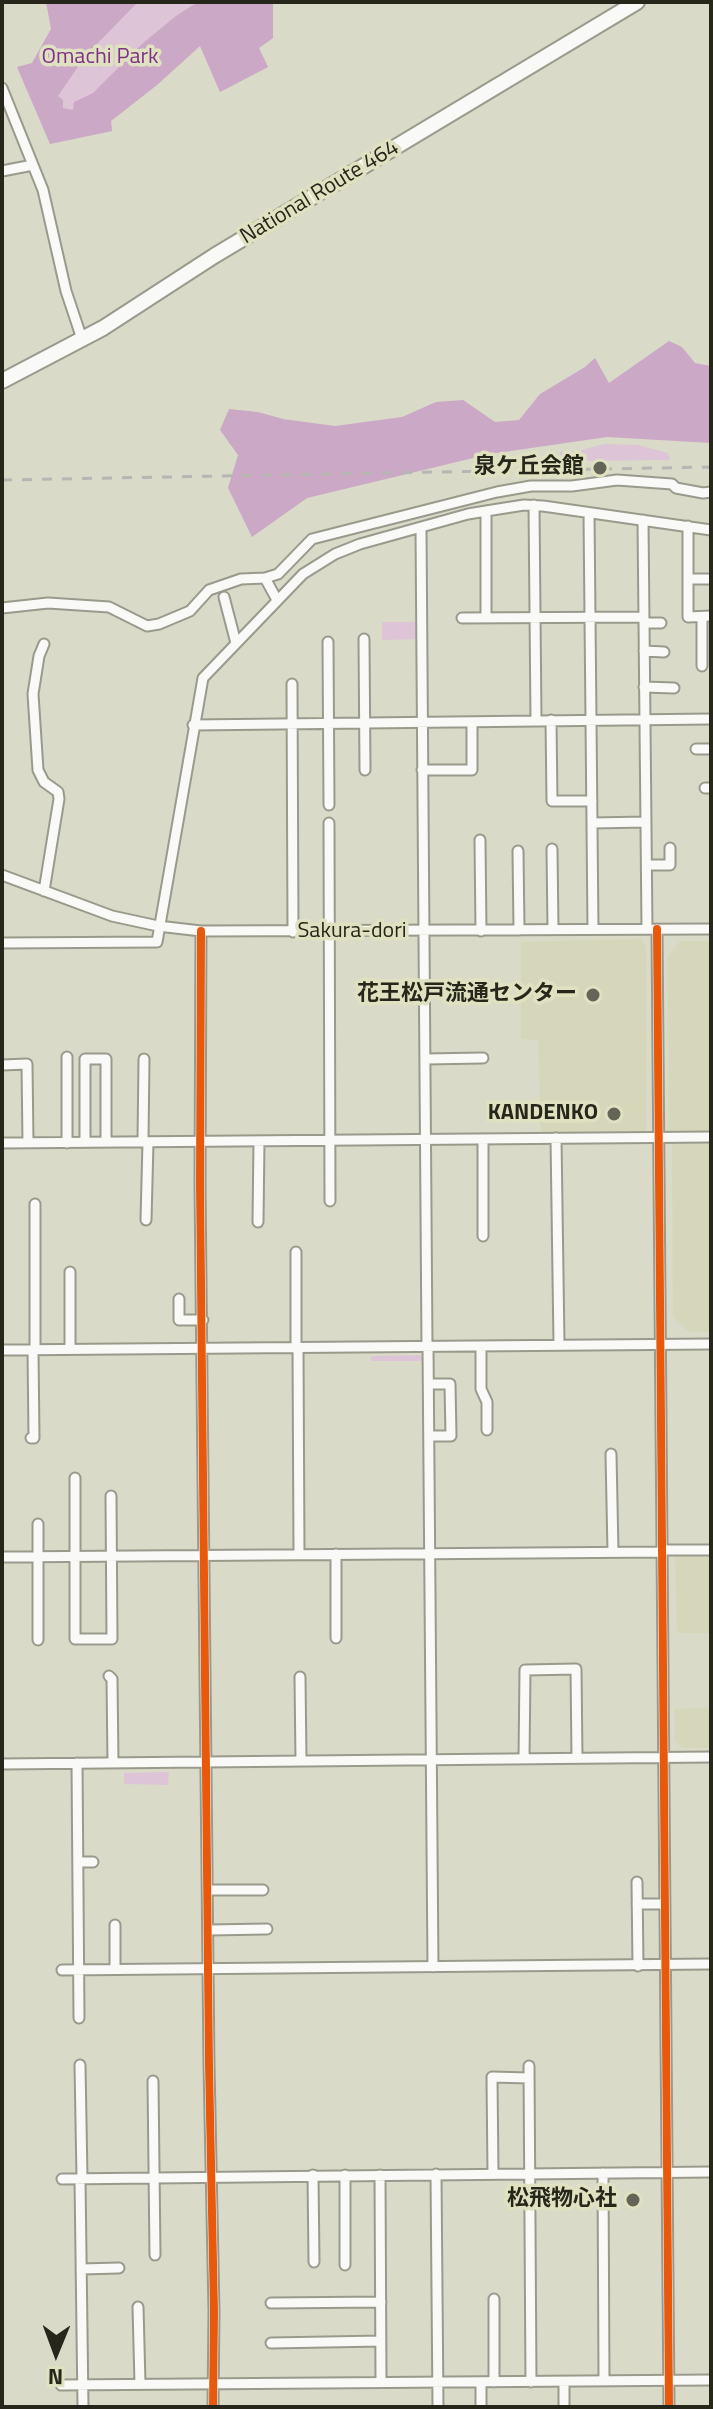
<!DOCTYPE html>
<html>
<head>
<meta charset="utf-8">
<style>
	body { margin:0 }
	#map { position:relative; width:713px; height:2409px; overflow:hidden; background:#d9dac8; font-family:"Titillium Web",sans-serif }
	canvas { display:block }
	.frame { position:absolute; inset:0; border:4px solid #26261a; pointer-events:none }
	.north { position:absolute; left:16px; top:2313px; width:80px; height:80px; -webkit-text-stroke:6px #e0e1c1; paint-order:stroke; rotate:181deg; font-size:22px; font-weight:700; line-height:32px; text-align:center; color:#26261a }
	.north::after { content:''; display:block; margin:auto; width:28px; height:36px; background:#26261a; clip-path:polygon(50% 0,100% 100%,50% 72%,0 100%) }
</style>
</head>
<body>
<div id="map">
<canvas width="713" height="2409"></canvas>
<div class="frame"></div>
<div class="north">N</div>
</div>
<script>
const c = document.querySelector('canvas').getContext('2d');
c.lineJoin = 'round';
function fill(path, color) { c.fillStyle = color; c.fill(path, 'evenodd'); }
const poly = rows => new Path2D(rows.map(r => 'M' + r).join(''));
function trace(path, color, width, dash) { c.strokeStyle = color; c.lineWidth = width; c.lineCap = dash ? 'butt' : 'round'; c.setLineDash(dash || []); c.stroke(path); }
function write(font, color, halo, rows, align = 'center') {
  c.font = font + ' "Titillium Web","Noto Sans JP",sans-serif'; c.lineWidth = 7; c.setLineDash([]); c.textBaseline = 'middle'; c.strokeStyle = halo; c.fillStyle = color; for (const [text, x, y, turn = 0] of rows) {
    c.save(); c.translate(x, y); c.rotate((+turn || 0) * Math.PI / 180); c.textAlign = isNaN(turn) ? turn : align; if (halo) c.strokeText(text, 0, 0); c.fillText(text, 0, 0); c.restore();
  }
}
fill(poly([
	[641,939,646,946,646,1133,541,1132,538,1040,521,1039,521,942],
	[680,941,711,941,711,1133,669,1133,667,958],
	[672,1141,711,1141,711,1332,689,1332,673,1317],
	[711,1554,711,1633,677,1633,675,1555],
	[711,1708,711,1748,683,1748,675,1741,674,1709]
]), '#d6d7ba');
fill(poly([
	[63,2,273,2,273,38,259,48,268,67,220,92,200,46,157,85,111,121,112,131,50,144,17,67,32,63,51,29],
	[604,444,638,445,668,453,670,460,561,461,560,452,578,451],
	[382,622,418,622,419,639,382,640],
	[420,1355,425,1361,371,1361,371,1356],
	[169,1772,168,1785,124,1784,124,1773]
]), '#ddc5d7');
fill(poly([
	[46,2,138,2,86,55,58,96,63,100,63,108,73,110,74,102,93,93,143,43,176,16,198,2,273,2,273,38,259,48,268,67,220,92,200,46,157,85,111,121,112,131,50,144,17,67,32,63,51,29],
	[669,341,682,347,695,363,711,366,711,443,607,437,490,454,307,498,252,537,228,488,238,455,220,430,229,409,258,412,283,419,335,426,402,417,436,402,463,400,495,422,519,420,540,394,585,367,595,358,609,383]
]), '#cba8c6');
const minor = poly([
	[2,88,43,190,66,291,82,339],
	[2,171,33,165],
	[534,505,536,720],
	[589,513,593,929],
	[643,520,647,929],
	[688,526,688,617,711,616],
	[421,528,427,1346],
	[265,578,277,600],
	[688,579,711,579],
	[224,597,236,643],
	[2,608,48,603,109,607,147,626,159,624,190,611,209,590,241,579,265,578,278,574,312,539,497,492,531,486,572,486,617,480,672,484,676,488,703,493,711,492],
	[462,618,644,617],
	[486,618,486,511,524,505,543,506,711,530],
	[644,623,661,623],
	[364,639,365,770],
	[328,642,329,805],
	[44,644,39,656,33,694,38,770,44,782,58,792,59,799,44,891],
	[644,651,664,652],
	[702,666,702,617],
	[292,684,293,932],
	[644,687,674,688],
	[551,720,552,801,592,801],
	[193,725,711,719],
	[696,749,711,749],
	[422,770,472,770,472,722],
	[705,788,711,788],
	[329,823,330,1201],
	[592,823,646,822],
	[480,840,481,931],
	[552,849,553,929],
	[518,851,519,930],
	[647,865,670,865,670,848],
	[2,875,112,916,158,926,201,931,711,929],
	[657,929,669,2407],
	[201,931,200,1184,209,2065,214,2311,213,2407],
	[2,943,157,942,203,678,303,574,335,554,360,544,468,514,486,511],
	[67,1057,67,1143],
	[425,1059,483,1058],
	[2,1065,27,1064,28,1143],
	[556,1138,559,1344],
	[483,1139,483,1236],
	[143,1140,144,1059],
	[85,1142,85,1059,106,1059,106,1141],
	[2,1143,711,1137],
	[35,1204,35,1350],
	[146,1220,148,1142],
	[258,1222,259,1141],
	[296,1252,296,1347],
	[179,1299,179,1320,203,1320],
	[428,1346,433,1967],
	[481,1346,481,1389,487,1402,487,1430],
	[298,1347,299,1554],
	[70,1349,70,1272],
	[2,1350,711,1344],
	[429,1384,450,1384,451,1436,430,1436],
	[31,1438,34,1438,33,1350],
	[611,1454,613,1552],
	[75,1478,75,1639,112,1639,111,1496],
	[661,1550,711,1550],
	[336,1554,336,1638],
	[2,1557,661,1552],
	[38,1640,38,1524],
	[109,1676,112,1679,113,1763],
	[300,1677,301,1761],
	[524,1759,525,1670,576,1669,577,1758],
	[77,1763,79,2018],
	[2,1764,711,1757],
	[78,1862,93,1862],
	[637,1882,638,1966],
	[209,1890,263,1890],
	[637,1904,664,1904],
	[115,1925,115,1969],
	[209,1930,267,1929],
	[62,1970,711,1964],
	[80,2065,82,2178],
	[529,2066,531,2382],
	[153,2081,155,2255],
	[603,2173,604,2380],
	[436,2174,438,2407],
	[493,2174,492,2077,529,2078],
	[313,2175,314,2262],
	[380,2175,381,2382],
	[62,2179,711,2172],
	[80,2179,83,2407],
	[345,2265,345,2175],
	[81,2269,119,2268],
	[494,2299,494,2382],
	[271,2303,381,2302],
	[138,2307,140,2384],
	[271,2343,381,2341],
	[564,2382,564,2407],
	[61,2385,711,2380],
	[481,2407,481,2382]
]);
const highway = poly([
	[2,381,103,328,214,256,637,2]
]);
trace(minor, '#9a9a8c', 13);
trace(highway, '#9a9a8c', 18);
trace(minor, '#f9f9f7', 9);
trace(highway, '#f9f9f7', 14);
trace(poly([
	[2,480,711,467]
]), '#b6b6b2', 3, [10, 10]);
trace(poly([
	[657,929,669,2407],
	[201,931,200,1184,209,2065,214,2311,213,2407]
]), '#e8590c', 8);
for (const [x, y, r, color] of [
	[600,468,8,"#656557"],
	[593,995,8,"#656557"],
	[614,1114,8,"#656557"],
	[633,2200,8,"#656557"]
]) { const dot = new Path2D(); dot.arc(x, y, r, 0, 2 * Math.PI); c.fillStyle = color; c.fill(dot); trace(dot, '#e0e1c1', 3); }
write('22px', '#7f3287', '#e0e1c1', [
	["Omachi Park",100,58]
]);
write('22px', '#26261a', '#e0e1c1', [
	["National Route 464",320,193,-31],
	["Sakura-dori",352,932]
]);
write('bold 22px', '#26261a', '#e0e1c1', [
	["泉ケ丘会館",584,468],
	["花王松戸流通センター",577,995],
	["KANDENKO",598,1114],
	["松飛物心社",617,2200]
], 'right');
</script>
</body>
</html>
